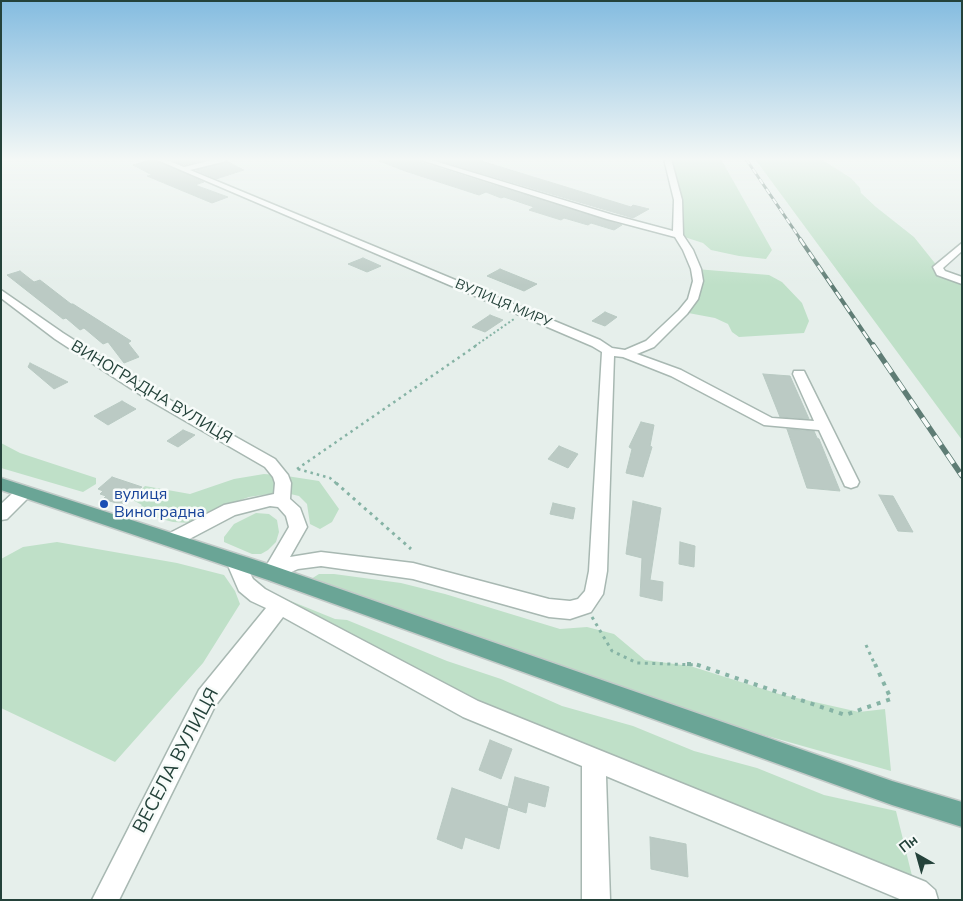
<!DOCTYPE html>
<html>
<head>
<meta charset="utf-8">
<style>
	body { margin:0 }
	#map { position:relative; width:963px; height:901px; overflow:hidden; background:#e6efeb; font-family:"Nunito Sans",sans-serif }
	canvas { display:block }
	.frame { position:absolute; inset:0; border:2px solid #24423a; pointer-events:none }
	.north { position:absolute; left:893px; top:831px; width:50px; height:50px; -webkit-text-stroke:4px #f7fbf9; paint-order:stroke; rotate:322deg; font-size:14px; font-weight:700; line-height:20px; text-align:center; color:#24423a }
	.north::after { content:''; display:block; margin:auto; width:18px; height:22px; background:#24423a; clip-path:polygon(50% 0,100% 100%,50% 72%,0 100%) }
</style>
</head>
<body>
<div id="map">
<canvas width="963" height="901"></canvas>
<div class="frame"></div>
<div class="north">Пн</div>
</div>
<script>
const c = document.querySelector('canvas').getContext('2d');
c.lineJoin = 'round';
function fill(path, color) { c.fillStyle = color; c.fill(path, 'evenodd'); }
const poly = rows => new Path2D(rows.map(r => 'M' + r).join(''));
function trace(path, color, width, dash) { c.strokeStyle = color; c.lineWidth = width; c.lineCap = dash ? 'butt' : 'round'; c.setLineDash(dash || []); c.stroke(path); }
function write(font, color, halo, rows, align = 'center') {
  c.font = font + ' "Nunito Sans",sans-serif'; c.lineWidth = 5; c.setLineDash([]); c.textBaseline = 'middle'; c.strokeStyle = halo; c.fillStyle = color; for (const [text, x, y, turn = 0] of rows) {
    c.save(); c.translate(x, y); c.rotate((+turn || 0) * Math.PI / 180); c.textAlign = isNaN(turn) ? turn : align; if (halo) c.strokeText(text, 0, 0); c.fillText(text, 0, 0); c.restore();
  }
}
fill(poly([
	[667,159,721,159,772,250,766,259,739,256,711,250,703,243,678,235,678,200],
	[755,159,821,159,851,178,860,188,861,193,876,207,914,237,938,267,962,282,962,440],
	[696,269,769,275,782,282,802,303,809,321,804,333,739,337,732,332,728,324,715,318,683,312,693,298],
	[1,443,20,453,96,478,96,484,83,492,1,468],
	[264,474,280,475,319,481,339,509,332,522,320,529,310,524,307,504,299,496,282,492,249,497,219,508,191,523,173,522,135,512,142,505,131,499,145,486,190,494,234,479],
	[256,513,269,514,277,520,279,532,276,542,268,550,261,554,252,554,224,542,224,537,234,524],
	[57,542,177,563,224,575,235,591,240,604,203,663,115,762,1,708,1,559,23,547],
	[319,574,334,574,401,583,445,594,560,629,587,627,614,634,645,660,690,666,779,694,859,712,885,709,891,771,739,728,540,660,311,579],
	[271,593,335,619,347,620,447,661,501,679,562,706,633,726,694,751,757,768,824,795,896,811,916,892,471,709]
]), '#bfe0c8');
const building = poly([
	[153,159,204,182,195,185,228,197,212,203,147,176,152,175,133,165,153,159],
	[168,159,210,159,184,165,168,159],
	[379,159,416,159,417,161,622,225,614,230,591,223,588,225,564,218,561,220,529,210,534,207,504,197,501,198,486,192,479,195,405,171,379,161,379,159],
	[433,159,475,159,631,207,633,205,649,209,633,218,433,159],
	[228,162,244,170,216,179,196,170,228,162],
	[363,258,381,266,367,272,348,264,363,258],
	[500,269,537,284,524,291,487,276,500,269],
	[20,271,34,282,40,280,71,304,73,304,131,341,128,343,139,357,124,363,108,342,103,344,84,328,80,330,66,318,63,319,7,275,20,271],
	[605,312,617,317,605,326,592,321,605,312],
	[490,315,503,320,485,332,472,327,490,315],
	[30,363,68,382,54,389,28,367,30,363],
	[763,374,790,376,809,419,780,417,763,374],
	[122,401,136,409,108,425,94,416,122,401],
	[641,422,654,425,650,446,652,447,643,477,626,473,632,449,629,447,641,422],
	[787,429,814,431,817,438,819,439,840,491,807,488,787,429],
	[183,430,195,435,178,447,167,441,183,430],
	[559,446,578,454,568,468,548,459,559,446],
	[112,477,142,487,123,505,103,499,106,496,100,494,103,491,98,489,112,477],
	[879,495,893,496,913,532,898,531,879,495],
	[633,501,661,508,650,580,663,582,662,601,640,596,642,558,626,554,633,501],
	[553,503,575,508,573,519,550,514,553,503],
	[680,542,695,546,694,567,679,564,680,542],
	[490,740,512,749,501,779,479,770,490,740],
	[515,777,549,787,545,807,528,802,526,813,508,807,515,777],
	[452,788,508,807,499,849,465,837,462,849,437,839,452,788],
	[650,837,686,844,688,877,651,869,650,837]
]);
fill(building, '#bbcac4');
trace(building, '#b8c9c2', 1);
const minor = poly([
	[155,159,164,159,184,167,216,159,226,159,226,161,190,170,600,340,612,348,625,350,646,341,679,310,688,299,693,281,691,269,683,250,675,237,607,219,418,159,428,159,613,215,673,231,674,200,664,159,671,159,682,200,683,235,693,250,701,269,703,281,698,299,687,314,654,347,637,354,681,370,772,418,814,421,793,374,794,371,804,371,859,482,857,486,851,488,845,486,819,430,764,425,671,376,623,357,614,356,607,571,603,594,591,612,570,619,549,617,413,579,321,566,298,569,271,581,265,578,262,573,289,527,286,516,278,507,270,506,235,515,178,545,172,547,166,545,163,540,166,535,224,505,274,494,275,483,273,477,265,467,144,397,55,339,1,298,1,290,63,333,154,391,275,459,288,475,291,483,290,499,300,508,307,527,290,557,321,552,413,563,549,599,570,601,578,599,585,591,589,571,602,352,592,346,155,159],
	[962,243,962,251,943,268,945,271,962,277,962,284,937,275,933,267,962,243],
	[24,486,30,488,32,492,30,496,7,519,1,520,1,504,18,488,24,486],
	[235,554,241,556,253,579,265,589,478,701,926,882,935,890,938,900,902,900,606,776,610,900,582,900,582,766,463,717,283,617,215,706,119,900,92,900,199,690,266,608,251,601,239,591,226,561,229,556,235,554]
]);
const major = poly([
	[1,478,271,565,892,781,962,802,962,827,892,805,268,580,1,490,1,478]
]);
trace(minor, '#a8b8b2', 3);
trace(major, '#c2cac8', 3);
trace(poly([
	[475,346,514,319]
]), '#86b3a5', 2, [2, 2.5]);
trace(poly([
	[297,469,477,345],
	[298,469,330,478,337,484]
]), '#86b3a5', 2.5, [2.5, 4]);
trace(poly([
	[336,483,411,549],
	[592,617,612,651,637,663,698,665],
	[866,645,875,665]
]), '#86b3a5', 3, [3, 4.5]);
trace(poly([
	[687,664,695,664,845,715,891,699,875,664]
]), '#86b3a5', 4, [4, 6]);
fill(minor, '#fff');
fill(major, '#6aa596');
const railFar2 = poly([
	[746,159,801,240]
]);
const railFar1 = poly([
	[800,239,873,346]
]);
const rail = poly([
	[873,345,962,476]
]);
trace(railFar2, '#5f7d75', 3);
trace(railFar1, '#5f7d75', 4);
trace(rail, '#5f7d75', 5.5);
trace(railFar2, '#f7fbf9', 2, [6]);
trace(railFar1, '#f7fbf9', 2.5, [8]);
trace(rail, '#f7fbf9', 4, [11]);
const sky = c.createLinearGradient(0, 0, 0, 285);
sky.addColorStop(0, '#84bce0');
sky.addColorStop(0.56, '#f4f8f6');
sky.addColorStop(1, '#f4f8f600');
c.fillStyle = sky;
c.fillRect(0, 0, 963, 285);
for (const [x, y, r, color] of [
	[104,504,5,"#1a4fb4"]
]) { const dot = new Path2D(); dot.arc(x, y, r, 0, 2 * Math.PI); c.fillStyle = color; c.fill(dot); trace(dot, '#f7fbf9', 2); }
write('14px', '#24423a', '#f7fbf9', [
	["ВУЛИЦЯ МИРУ",503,304,23]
]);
write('16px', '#24423a', '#f7fbf9', [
	["ВИНОГРАДНА ВУЛИЦЯ",151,393,31]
]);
write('16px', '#164399', '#f7fbf9', [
	["вулиця",114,495],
	["Виноградна",114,513]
], 'left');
write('19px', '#24423a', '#f7fbf9', [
	["ВЕСЕЛА ВУЛИЦЯ",177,761,-62]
]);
</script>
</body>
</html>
